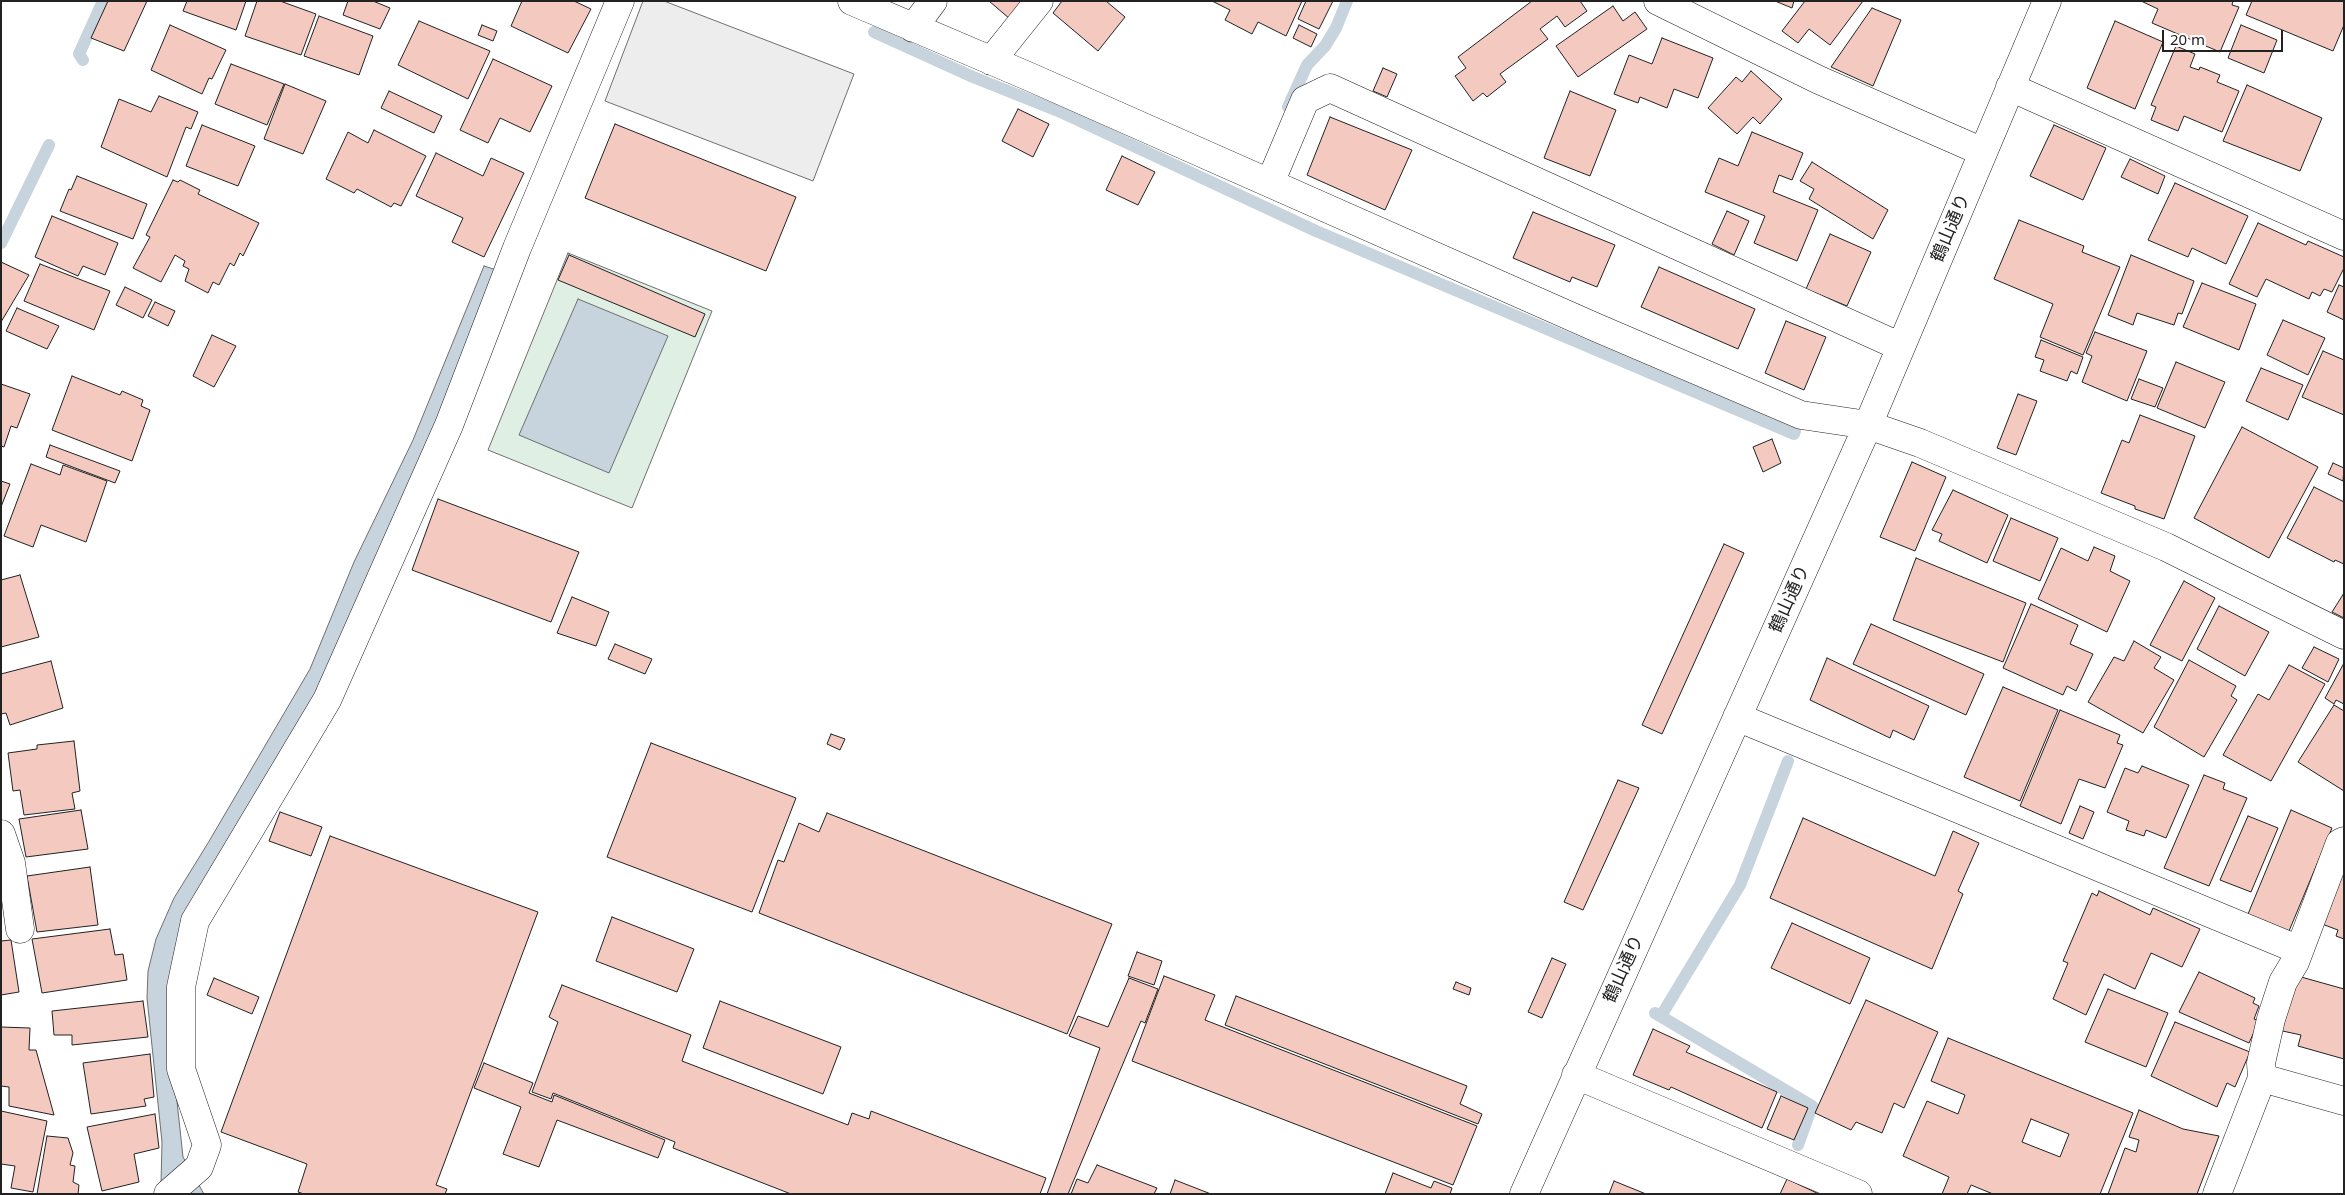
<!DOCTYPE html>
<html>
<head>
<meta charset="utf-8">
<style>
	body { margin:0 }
	#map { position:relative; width:2345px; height:1195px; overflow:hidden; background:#fff; font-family:"Noto Sans",sans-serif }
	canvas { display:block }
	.frame { position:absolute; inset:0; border:2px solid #222; pointer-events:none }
	.scale { position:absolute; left:2162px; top:30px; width:121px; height:22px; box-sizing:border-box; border:2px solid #222; border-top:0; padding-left:6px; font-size:15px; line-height:18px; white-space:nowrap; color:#222; -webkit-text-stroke:4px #fff; paint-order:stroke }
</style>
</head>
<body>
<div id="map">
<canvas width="2345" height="1195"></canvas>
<div class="frame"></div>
<div class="scale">20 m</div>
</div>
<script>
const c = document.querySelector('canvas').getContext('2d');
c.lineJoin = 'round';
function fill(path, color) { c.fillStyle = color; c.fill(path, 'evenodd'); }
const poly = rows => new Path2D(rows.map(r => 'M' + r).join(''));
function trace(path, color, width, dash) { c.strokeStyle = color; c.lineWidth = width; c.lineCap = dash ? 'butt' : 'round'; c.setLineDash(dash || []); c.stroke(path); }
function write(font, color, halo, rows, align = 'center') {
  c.font = font + ' "Noto Sans","Noto Sans JP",sans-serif'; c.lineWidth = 4; c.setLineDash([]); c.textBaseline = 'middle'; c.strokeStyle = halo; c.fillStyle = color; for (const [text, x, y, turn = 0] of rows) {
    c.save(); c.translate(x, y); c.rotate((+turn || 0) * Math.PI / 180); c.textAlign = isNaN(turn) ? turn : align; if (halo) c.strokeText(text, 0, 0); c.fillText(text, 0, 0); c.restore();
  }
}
const green = poly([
	[568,253,712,311,632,508,488,450,568,253]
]);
fill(green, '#e0efe3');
trace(green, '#6f6f6f', 1);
const parking = poly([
	[643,1,664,1,854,74,813,181,605,101,643,1]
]);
fill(parking, '#ededed');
trace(parking, '#6f6f6f', 1);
const water = poly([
	[484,266,503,272,324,685,185,921,176,945,171,969,170,1037,183,1157,204,1194,168,1194,161,1184,162,1142,147,998,148,971,156,939,174,898,208,843,310,669,354,562,413,440,484,266],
	[578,299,668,336,609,473,519,435,578,299]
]);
fill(water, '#c7d3dd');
trace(water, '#6f6f6f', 1);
trace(poly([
	[874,32,973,77,1063,113,1316,231,1794,434,1795,431],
	[83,60,79,54,103,1],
	[1288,107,1307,65,1325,46,1336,28,1347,1],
	[1,243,49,145],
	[1655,1013,1812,1106,1798,1145],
	[1661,1016,1740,885,1788,761]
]), '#c7d3dd', 12);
const building = poly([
	[108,1,147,1,124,51,91,38,108,1],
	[187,1,246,1,236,30,183,11,187,1],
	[257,1,280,1,316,14,301,55,245,36,257,1],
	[348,1,373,1,390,8,380,29,343,15,348,1],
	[522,1,574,1,591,9,568,53,511,26,522,1],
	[989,1,1024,1,1010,19,989,1],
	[1062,1,1106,1,1125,17,1098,51,1053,13,1062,1],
	[1212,1,1302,1,1286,36,1258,22,1252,34,1225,20,1230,10,1212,1],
	[1306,1,1333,1,1319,29,1298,19,1306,1],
	[1532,1,1580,1,1587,11,1565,27,1557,16,1540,29,1548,39,1500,74,1506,82,1487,97,1483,93,1473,101,1455,76,1466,68,1458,57,1532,1],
	[1775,1,1794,1,1792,8,1775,1],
	[1805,1,1863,1,1830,45,1809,29,1798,43,1782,31,1805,1],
	[2141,1,2233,1,2232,5,2239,7,2220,52,2152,23,2158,9,2141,1],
	[2252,1,2344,1,2344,25,2333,51,2246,15,2252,1],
	[1613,6,1623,21,1635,12,1647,29,1578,77,1556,46,1613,6],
	[1872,8,1901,20,1873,86,1831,67,1872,8],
	[319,16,373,36,359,75,304,56,319,16],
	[419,21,490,51,468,99,398,65,419,21],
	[2115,21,2163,42,2135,109,2087,88,2115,21],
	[170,25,226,50,212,79,209,78,202,94,151,70,170,25],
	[482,25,497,31,493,41,478,35,482,25],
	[1299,25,1317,34,1311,47,1293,38,1299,25],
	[2241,25,2277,40,2264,73,2228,58,2241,25],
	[1662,38,1713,58,1698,98,1674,89,1667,108,1640,97,1638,103,1614,94,1629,55,1652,64,1662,38],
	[2176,46,2195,54,2190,67,2199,70,2200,67,2220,75,2217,82,2239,91,2222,132,2184,116,2178,131,2151,120,2156,107,2151,105,2176,46],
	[493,59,552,86,530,132,500,118,488,143,460,130,493,59],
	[231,64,284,84,267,125,215,104,231,64],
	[1383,68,1397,74,1387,97,1373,91,1383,68],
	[1751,71,1782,99,1760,124,1753,117,1737,134,1708,108,1736,77,1742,82,1751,71],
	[285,84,326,101,303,154,264,139,285,84],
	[2247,85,2322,118,2300,171,2223,141,2247,85],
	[389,91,442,116,434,133,381,108,389,91],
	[1570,91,1616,110,1590,176,1544,158,1570,91],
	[159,96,198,112,191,129,186,127,167,177,101,147,119,99,151,112,159,96],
	[1018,109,1049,124,1033,157,1002,141,1018,109],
	[1330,117,1412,150,1385,210,1307,175,1330,117],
	[615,124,796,197,766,271,585,198,615,124],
	[202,125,255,146,238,186,186,166,202,125],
	[2054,125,2106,148,2083,200,2030,176,2054,125],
	[374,130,426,156,401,206,394,203,391,207,357,189,354,193,326,179,348,132,368,143,374,130],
	[1752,132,1803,153,1792,180,1779,175,1773,192,1818,210,1797,261,1754,243,1765,216,1705,192,1719,158,1738,166,1752,132],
	[436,153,483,176,491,158,524,173,484,257,452,242,463,218,416,196,436,153],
	[1122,156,1155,172,1138,205,1106,190,1122,156],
	[2130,159,2165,176,2158,194,2121,177,2130,159],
	[1812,162,1888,210,1873,239,1809,199,1814,189,1800,181,1812,162],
	[77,176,147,204,133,239,60,211,69,189,71,190,77,176],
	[173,180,178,182,180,180,200,190,198,194,259,223,243,256,240,253,234,266,230,263,219,285,213,282,208,293,185,281,189,269,183,266,185,261,175,255,161,282,133,268,150,237,146,235,173,180],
	[2175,183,2248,216,2226,264,2192,248,2188,257,2148,240,2175,183],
	[1727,211,1749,221,1734,255,1712,244,1727,211],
	[1533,212,1615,245,1597,287,1572,277,1570,282,1513,258,1533,212],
	[52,216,118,243,105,275,83,266,78,276,35,257,52,216],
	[2019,220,2084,246,2082,252,2120,267,2083,355,2040,337,2053,304,1994,279,2019,220],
	[2258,223,2306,245,2308,241,2344,257,2344,268,2332,292,2324,289,2320,296,2312,292,2309,299,2266,279,2257,297,2229,284,2258,223],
	[1830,234,1871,252,1847,306,1806,289,1830,234],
	[569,255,705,314,695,337,558,280,569,255],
	[2131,255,2194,281,2182,314,2178,313,2174,325,2137,313,2133,325,2108,315,2131,255],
	[1,262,29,275,1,322,1,262],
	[40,264,110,291,94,330,24,301,40,264],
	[1659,267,1755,309,1738,349,1641,307,1659,267],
	[2202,283,2256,304,2239,350,2183,327,2202,283],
	[2339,285,2344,287,2344,320,2327,312,2339,285],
	[125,287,152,300,143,318,116,305,125,287],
	[155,302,175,311,168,326,148,316,155,302],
	[17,308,59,326,47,349,6,331,17,308],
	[2283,320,2325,338,2308,375,2267,355,2283,320],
	[1786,321,1826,337,1804,390,1765,373,1786,321],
	[2095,332,2147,351,2127,401,2082,382,2092,356,2086,353,2095,332],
	[212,335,236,346,214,387,193,376,212,335],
	[2041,340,2083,357,2077,374,2071,371,2067,381,2040,371,2044,360,2035,357,2041,340],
	[2323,351,2344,360,2344,415,2302,397,2323,351],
	[2176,362,2225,382,2205,428,2157,408,2176,362],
	[2261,368,2303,385,2288,420,2246,401,2261,368],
	[72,376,120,395,122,391,143,400,141,406,150,410,132,461,52,430,72,376],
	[2139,379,2163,388,2155,407,2131,399,2139,379],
	[1,384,30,394,17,428,11,426,4,447,1,446,1,384],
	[2018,394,2037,401,2016,455,1997,448,2018,394],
	[2140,415,2195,436,2164,519,2135,509,2135,506,2101,493,2122,440,2129,443,2140,415],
	[2242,427,2318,467,2269,558,2194,518,2242,427],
	[1772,439,1781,463,1763,472,1753,447,1772,439],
	[50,445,120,471,115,483,46,457,50,445],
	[1912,462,1946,477,1915,551,1880,537,1912,462],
	[2333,463,2344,468,2343,481,2328,474,2333,463],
	[31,464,60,475,63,465,107,481,86,542,41,525,33,547,4,536,31,464],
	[1,481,10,484,1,507,1,481],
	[2314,487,2344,502,2344,564,2335,560,2334,562,2287,538,2314,487],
	[1953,490,2008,515,1987,563,1939,541,1942,534,1932,530,1953,490],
	[438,499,579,552,551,622,412,570,438,499],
	[2011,518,2058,538,2040,581,1993,561,2011,518],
	[1724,544,1744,553,1662,734,1642,725,1724,544],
	[2094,547,2115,556,2110,571,2130,581,2107,632,2038,599,2061,548,2088,561,2094,547],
	[1916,558,2026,603,2003,662,1893,620,1916,558],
	[20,575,39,637,1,647,1,580,20,575],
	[2184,581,2215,598,2182,661,2150,645,2184,581],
	[2344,593,2344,618,2332,612,2344,593],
	[572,597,609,612,596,646,557,633,572,597],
	[2031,604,2078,625,2070,644,2093,654,2076,691,2067,686,2063,695,2003,668,2031,604],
	[2219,606,2269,632,2245,676,2197,649,2219,606],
	[1871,624,1984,674,1966,715,1853,664,1871,624],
	[2134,641,2161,657,2154,668,2174,680,2143,733,2088,702,2114,657,2124,661,2134,641],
	[615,644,652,659,645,674,608,659,615,644],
	[2314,647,2339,659,2328,682,2302,668,2314,647],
	[1827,658,1929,706,1914,740,1893,730,1890,738,1810,700,1827,658],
	[2189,660,2236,686,2231,696,2237,700,2204,757,2154,727,2189,660],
	[51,661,63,708,10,725,6,713,1,714,1,674,51,661],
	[2344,663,2344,704,2336,700,2334,704,2325,698,2344,663],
	[2289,665,2325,684,2271,781,2223,755,2258,694,2269,700,2289,665],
	[2003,687,2058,710,2020,801,1964,777,2003,687],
	[2334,705,2344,711,2344,791,2298,762,2334,705],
	[2060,710,2120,735,2117,743,2123,745,2105,788,2079,779,2061,824,2020,806,2060,710],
	[831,734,845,739,840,750,827,744,831,734],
	[74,741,80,791,72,793,75,809,24,815,20,790,13,791,8,753,37,749,37,745,74,741],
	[651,743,796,798,752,912,607,857,651,743],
	[2142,766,2189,785,2166,838,2146,830,2144,836,2126,830,2129,821,2107,812,2125,768,2138,773,2142,766],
	[2204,775,2225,783,2223,789,2247,798,2209,886,2164,868,2204,775],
	[1618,780,1639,788,1583,910,1564,902,1618,780],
	[2080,806,2094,812,2083,839,2069,833,2080,806],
	[81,810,88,849,26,857,19,819,81,810],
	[2291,810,2332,828,2289,931,2248,914,2291,810],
	[280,812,322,827,311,856,269,841,280,812],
	[827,813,1112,924,1067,1034,759,913,778,860,784,862,799,823,819,832,827,813],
	[2248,816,2278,828,2251,892,2220,880,2248,816],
	[1803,818,1935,876,1953,831,1979,843,1958,891,1963,894,1932,969,1770,898,1803,818],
	[330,836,538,912,436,1185,447,1189,445,1194,304,1194,298,1192,307,1164,221,1132,330,836],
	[2344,857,2344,939,2336,936,2338,930,2322,924,2344,857],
	[90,867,98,925,37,932,27,876,90,867],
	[2099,891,2150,915,2153,908,2200,929,2182,967,2151,953,2135,989,2104,974,2086,1015,2053,999,2068,963,2063,961,2092,893,2097,896,2099,891],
	[612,917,694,949,677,992,596,961,612,917],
	[1792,923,1870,958,1850,1004,1771,968,1792,923],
	[110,929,115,955,123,954,127,980,42,993,32,939,110,929],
	[11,940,19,992,1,995,1,941,11,940],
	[1137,952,1162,961,1154,985,1128,976,1137,952],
	[1552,958,1566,964,1542,1018,1528,1012,1552,958],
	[2199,972,2255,998,2253,1003,2259,1006,2254,1019,2259,1021,2249,1043,2179,1012,2199,972],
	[2294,975,2344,989,2344,1059,2298,1046,2301,1035,2278,1030,2294,975],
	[1164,976,1215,995,1205,1020,1477,1126,1453,1185,1132,1061,1164,976],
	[214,978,259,997,252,1014,207,995,214,978],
	[1129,978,1158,989,1145,1023,1141,1021,1068,1194,1047,1194,1100,1048,1069,1036,1078,1016,1108,1027,1129,978],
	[1456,982,1471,988,1469,995,1453,989,1456,982],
	[562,985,691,1035,682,1061,848,1125,852,1113,869,1119,871,1111,1046,1178,1040,1194,791,1194,673,1148,675,1142,553,1093,551,1099,532,1092,558,1022,549,1017,562,985],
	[2108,989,2168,1013,2146,1067,2085,1042,2108,989],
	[1236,996,1467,1086,1460,1104,1482,1114,1478,1124,1225,1025,1236,996],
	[1866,1000,1938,1032,1904,1108,1894,1103,1882,1133,1856,1122,1851,1130,1815,1113,1866,1000],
	[143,1001,148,1037,72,1045,72,1035,54,1035,52,1011,143,1001],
	[720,1001,841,1047,823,1094,703,1048,720,1001],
	[2175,1022,2250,1052,2235,1087,2227,1083,2217,1107,2151,1076,2175,1022],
	[1,1027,30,1028,29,1050,36,1050,54,1115,9,1106,9,1087,1,1086,1,1027],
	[1653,1029,1690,1046,1686,1052,1777,1092,1762,1128,1671,1087,1669,1090,1633,1075,1653,1029],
	[1948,1038,2133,1113,2100,1194,1993,1194,1971,1185,1967,1194,1942,1194,1949,1177,1903,1156,1927,1101,1958,1114,1965,1095,1931,1081,1948,1038],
	[2031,1119,2069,1134,2060,1157,2022,1142,2031,1119],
	[150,1054,154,1097,144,1099,146,1106,91,1114,83,1063,150,1054],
	[484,1063,533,1083,529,1093,552,1102,554,1095,665,1140,658,1158,557,1120,539,1167,503,1154,521,1107,474,1088,484,1063],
	[1781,1096,1808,1108,1794,1140,1767,1129,1781,1096],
	[2139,1110,2183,1129,2219,1136,2197,1194,2108,1194,2125,1148,2136,1152,2139,1140,2129,1137,2139,1110],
	[1,1111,47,1121,33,1192,11,1188,15,1166,1,1164,1,1111],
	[155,1114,159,1148,134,1154,139,1182,102,1191,87,1127,155,1114],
	[47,1136,68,1138,73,1153,70,1165,75,1166,73,1182,79,1185,78,1194,37,1194,47,1136],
	[1097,1165,1157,1188,1154,1194,1071,1194,1077,1179,1088,1183,1097,1165],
	[1393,1173,1431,1188,1434,1181,1452,1188,1450,1194,1385,1194,1393,1173],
	[1787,1179,1819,1194,1780,1194,1787,1179],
	[1175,1180,1211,1194,1170,1194,1175,1180],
	[1614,1181,1646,1194,1609,1194,1614,1181]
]);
fill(building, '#f3c9c0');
trace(building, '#222', 1);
const minor = poly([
	[852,1,1030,77,1595,327,1801,415,1868,425,1920,443,2166,547,2344,635],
	[1658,1,1819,80,1983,152],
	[913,28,933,1],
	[991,61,1039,1],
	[2010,87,2344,236],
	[1270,183,1305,100,1330,88,1901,347],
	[1737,717,2299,950],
	[1,834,11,863,20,929],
	[1576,1075,1858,1194],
	[2262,1078,2344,1101],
	[168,1194,199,1167,207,1145,181,1069,181,987,195,921,327,700,449,425,517,248,620,1],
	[1524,1194,1868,425,2047,1],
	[2217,1194,2262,1078,2261,1063,2271,1019,2283,982,2295,962,2340,843,2344,841]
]);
trace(minor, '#222', 29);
trace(minor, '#fff', 28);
write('18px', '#222', '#fff', [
	["鶴山通り",1951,228,-67],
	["鶴山通り",1790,599,-66],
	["鶴山通り",1624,969,-66]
]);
</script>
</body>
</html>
